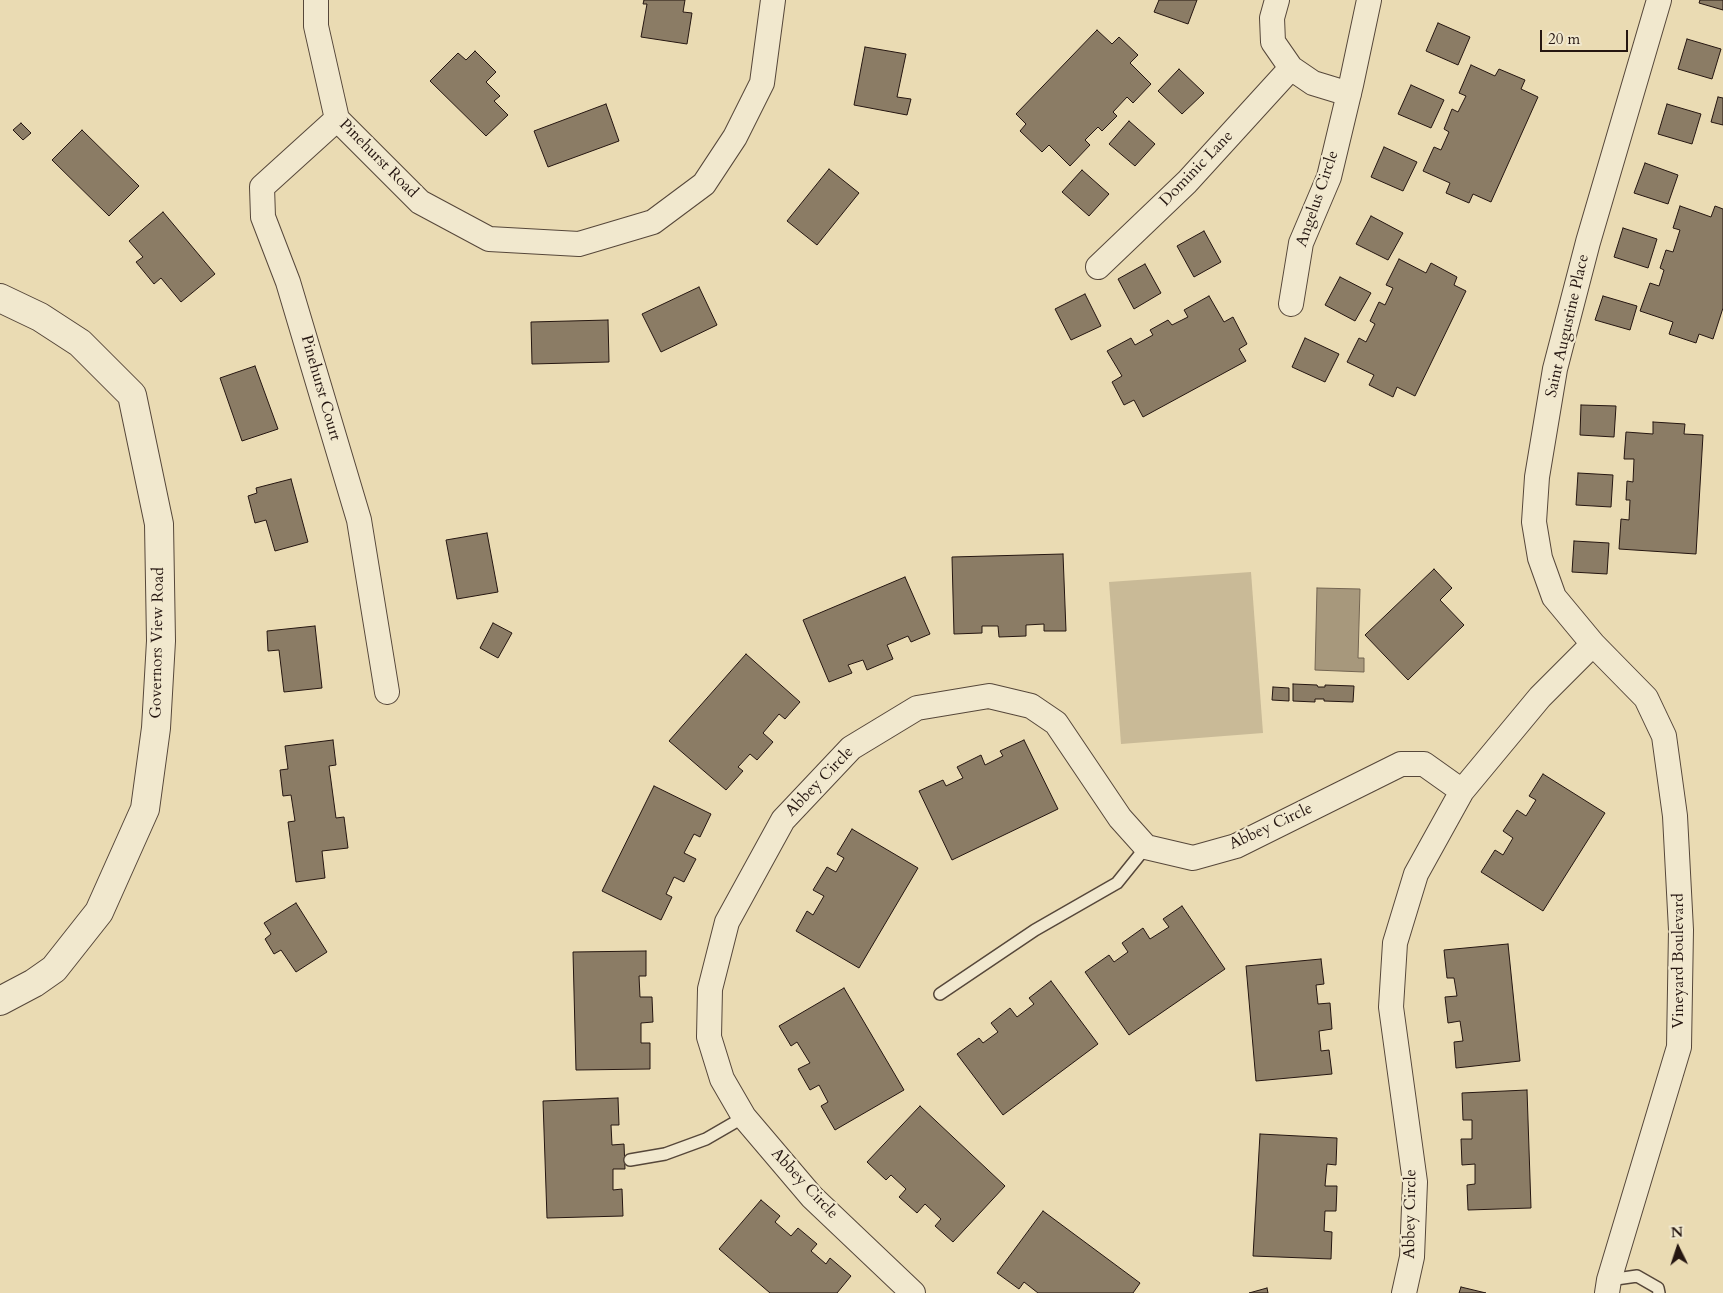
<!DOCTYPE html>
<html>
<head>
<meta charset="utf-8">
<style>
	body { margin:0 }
	#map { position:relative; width:1723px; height:1293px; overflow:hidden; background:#eadbb3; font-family:Cardo,serif }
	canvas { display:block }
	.north { position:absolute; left:1653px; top:1223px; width:50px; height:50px; -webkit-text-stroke:4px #f1e8ce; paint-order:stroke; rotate:356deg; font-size:14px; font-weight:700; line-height:20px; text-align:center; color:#251611 }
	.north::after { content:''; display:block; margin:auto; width:18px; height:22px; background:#251611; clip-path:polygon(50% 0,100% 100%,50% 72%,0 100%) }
	.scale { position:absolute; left:1540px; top:30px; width:88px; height:22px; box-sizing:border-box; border:2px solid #251611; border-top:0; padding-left:6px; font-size:15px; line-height:18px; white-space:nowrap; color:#251611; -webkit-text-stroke:4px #f1e8ce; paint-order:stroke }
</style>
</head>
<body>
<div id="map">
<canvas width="1723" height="1293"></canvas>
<div class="north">N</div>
<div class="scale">20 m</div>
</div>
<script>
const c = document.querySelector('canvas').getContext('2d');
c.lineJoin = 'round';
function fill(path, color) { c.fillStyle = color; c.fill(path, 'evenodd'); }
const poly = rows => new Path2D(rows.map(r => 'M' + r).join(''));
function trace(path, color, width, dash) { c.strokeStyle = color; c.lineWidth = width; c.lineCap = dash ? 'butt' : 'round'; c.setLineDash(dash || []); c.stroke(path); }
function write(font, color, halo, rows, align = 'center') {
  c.font = font + ' Cardo,serif'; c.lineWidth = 4.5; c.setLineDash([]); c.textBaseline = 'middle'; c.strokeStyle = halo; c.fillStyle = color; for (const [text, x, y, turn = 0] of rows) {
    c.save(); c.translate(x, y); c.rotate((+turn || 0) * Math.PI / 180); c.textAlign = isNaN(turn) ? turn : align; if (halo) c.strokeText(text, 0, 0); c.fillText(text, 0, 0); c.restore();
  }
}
fill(poly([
	[1251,572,1263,733,1121,744,1109,582]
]), '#c9ba97');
const water = poly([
	[1317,588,1360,589,1358,658,1364,658,1364,672,1315,670,1317,588]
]);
fill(water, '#a7987c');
trace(water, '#736451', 1);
const building = poly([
	[644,0,685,0,683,12,692,13,687,44,641,37,647,4,643,4,644,0],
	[1159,0,1197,0,1188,24,1154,12,1159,0],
	[1700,0,1723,0,1723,10,1699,3,1700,0],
	[1438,23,1470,37,1458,65,1426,51,1438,23],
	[1097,30,1112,44,1119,37,1138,55,1130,63,1151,84,1133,103,1127,97,1113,112,1117,116,1102,131,1098,127,1085,140,1090,145,1070,166,1049,145,1042,152,1020,131,1026,124,1016,114,1097,30],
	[1687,39,1721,49,1712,79,1678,69,1687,39],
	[865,47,906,54,897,97,911,99,907,115,854,105,865,47],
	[475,51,496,72,486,82,500,96,494,101,508,115,486,136,430,81,458,53,466,60,475,51],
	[1471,65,1495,76,1499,69,1525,80,1521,89,1538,97,1491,202,1473,194,1469,203,1446,193,1450,183,1423,171,1434,147,1441,150,1449,132,1444,129,1452,109,1458,112,1466,96,1459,93,1471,65],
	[1179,69,1204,93,1182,114,1158,91,1179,69],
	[1411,85,1444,100,1431,128,1398,114,1411,85],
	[1718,97,1723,98,1723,125,1711,122,1718,97],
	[606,104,619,141,548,167,534,131,606,104],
	[1667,104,1701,114,1692,144,1658,134,1667,104],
	[1129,121,1155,144,1135,166,1109,144,1129,121],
	[21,123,31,133,23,140,13,130,21,123],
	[82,130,139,186,109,216,52,160,82,130],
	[1384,147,1417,162,1403,191,1371,177,1384,147],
	[1645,163,1678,175,1668,204,1634,193,1645,163],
	[829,169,859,193,817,245,787,221,829,169],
	[1082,170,1109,194,1089,216,1062,192,1082,170],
	[1680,206,1711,217,1715,206,1723,209,1723,308,1713,339,1699,334,1696,343,1669,334,1673,322,1640,311,1650,283,1659,286,1664,270,1660,268,1666,250,1673,252,1680,230,1673,228,1680,206],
	[163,212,215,274,181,302,161,278,154,284,136,262,143,257,129,241,163,212],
	[1371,216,1403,233,1388,260,1356,244,1371,216],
	[1623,228,1657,239,1648,268,1614,257,1623,228],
	[1204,231,1221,262,1194,277,1177,246,1204,231],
	[1399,259,1426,273,1431,263,1457,277,1454,285,1466,291,1415,396,1397,387,1393,397,1369,385,1374,375,1347,362,1359,338,1366,342,1375,324,1370,321,1379,302,1385,305,1393,288,1386,285,1399,259],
	[1145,264,1161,293,1134,309,1118,279,1145,264],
	[1340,277,1371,293,1355,321,1325,305,1340,277],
	[699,287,717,325,661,352,642,314,699,287],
	[1085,294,1101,326,1071,340,1055,309,1085,294],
	[1209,296,1224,322,1233,317,1247,344,1239,349,1246,361,1143,417,1134,400,1124,405,1112,382,1122,376,1107,351,1131,338,1135,345,1153,335,1150,330,1168,320,1172,325,1188,317,1184,310,1209,296],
	[1603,296,1637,306,1630,330,1595,320,1603,296],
	[608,320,609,362,532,364,531,322,608,320],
	[1305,338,1339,354,1325,382,1292,367,1305,338],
	[255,366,278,429,242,441,220,378,255,366],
	[1581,405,1616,406,1614,437,1580,435,1581,405],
	[1653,422,1685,424,1684,434,1703,435,1696,554,1619,549,1621,519,1629,520,1630,500,1626,500,1627,481,1633,482,1634,459,1624,459,1626,432,1653,434,1653,422],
	[1578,473,1613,475,1611,507,1576,505,1578,473],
	[291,479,308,542,275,551,266,520,255,523,248,496,257,493,256,488,291,479],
	[487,533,498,592,457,599,446,540,487,533],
	[1574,541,1609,543,1607,574,1572,572,1574,541],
	[1063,554,1066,631,1044,631,1044,624,1026,625,1026,636,999,637,998,626,982,626,982,633,954,634,952,557,1063,554],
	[1434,569,1452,588,1440,600,1464,625,1408,680,1365,635,1434,569],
	[905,577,930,634,911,642,908,636,887,645,893,659,867,670,863,660,848,665,852,673,829,682,803,620,905,577],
	[493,623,512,633,498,658,480,648,493,623],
	[315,626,322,688,284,692,279,650,268,651,267,631,315,626],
	[746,654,800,702,785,719,779,714,763,733,773,742,757,760,750,754,738,767,743,771,726,790,669,741,746,654],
	[1293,684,1317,685,1318,687,1325,687,1325,685,1354,686,1353,702,1324,701,1324,699,1315,699,1315,702,1293,701,1293,684],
	[1273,687,1289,688,1289,701,1272,700,1273,687],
	[333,740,336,765,329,766,336,818,344,817,348,848,322,851,325,878,296,882,288,822,295,821,291,795,283,796,280,770,288,769,285,746,333,740],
	[1024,740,1058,809,952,860,919,791,943,780,946,786,963,778,957,767,981,755,985,765,1003,756,1000,751,1024,740],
	[1543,774,1605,813,1543,911,1481,872,1495,850,1503,855,1513,838,1503,831,1517,810,1526,816,1536,800,1529,796,1543,774],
	[654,786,711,814,700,837,694,834,684,853,696,859,684,882,674,877,666,894,672,897,661,920,602,891,654,786],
	[852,829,918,868,859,968,796,931,807,911,813,915,824,896,813,890,827,867,836,872,844,858,837,854,852,829],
	[296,903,327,952,296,972,281,950,274,954,265,939,271,934,264,923,296,903],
	[1182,906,1225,969,1129,1035,1085,972,1109,955,1114,962,1128,952,1122,943,1143,928,1150,939,1169,927,1163,919,1182,906],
	[1508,944,1520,1061,1456,1068,1454,1042,1463,1041,1460,1021,1448,1023,1445,997,1457,996,1454,978,1447,978,1444,950,1508,944],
	[646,951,646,976,639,976,640,997,652,997,653,1022,641,1023,641,1043,650,1043,650,1069,576,1070,573,952,646,951],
	[1321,959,1324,984,1316,985,1318,1004,1330,1003,1332,1029,1319,1031,1321,1051,1329,1050,1332,1074,1256,1081,1246,966,1321,959],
	[1051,981,1098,1044,1003,1115,957,1054,979,1038,983,1043,998,1032,991,1023,1010,1008,1017,1017,1034,1004,1029,998,1051,981],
	[844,988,904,1090,835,1130,821,1106,828,1102,819,1085,810,1090,798,1069,810,1063,797,1042,791,1046,779,1026,844,988],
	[1527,1090,1531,1208,1468,1210,1467,1185,1475,1184,1475,1164,1462,1165,1461,1139,1472,1139,1472,1120,1463,1120,1462,1093,1527,1090],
	[618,1098,619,1125,611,1125,612,1145,624,1144,625,1169,613,1169,613,1190,622,1189,623,1216,547,1218,543,1101,618,1098],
	[920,1106,1005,1186,953,1242,935,1226,941,1219,925,1204,917,1213,899,1197,906,1189,891,1175,886,1180,867,1162,920,1106],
	[1260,1134,1337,1138,1336,1165,1327,1164,1325,1186,1337,1186,1336,1211,1325,1211,1324,1231,1332,1232,1331,1259,1253,1256,1260,1134],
	[761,1200,780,1216,775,1222,791,1236,798,1228,817,1244,811,1251,826,1264,830,1258,851,1276,837,1293,770,1293,719,1249,761,1200],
	[1043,1211,1140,1283,1133,1293,1038,1293,1024,1282,1019,1289,997,1273,1043,1211],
	[1461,1287,1486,1293,1459,1293,1461,1287],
	[1267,1288,1268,1293,1249,1293,1267,1288]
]);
fill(building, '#8b7c65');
trace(building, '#251611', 1);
const service = poly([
	[940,994,1035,930,1117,883,1146,847],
	[630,1160,665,1154,706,1139,744,1117],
	[1609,1280,1637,1276,1658,1288,1659,1293]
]);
const minor = poly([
	[316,0,316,26,337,119,420,202,489,239,579,244,653,222,704,184,735,137,762,83,773,0],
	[1277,0,1272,18,1273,42,1291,68,1313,83,1349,94],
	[337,119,262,187,263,217,288,282,359,520,387,692],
	[1098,267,1187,182,1291,68],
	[1291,304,1301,243,1329,177,1351,85,1369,0],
	[1462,791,1540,697,1593,644],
	[913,1293,812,1197,744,1117,722,1079,709,1037,710,989,727,922,783,820,851,748,917,708,989,696,1031,706,1056,723,1120,818,1146,847,1193,858,1236,846,1401,764,1424,764,1462,791,1416,874,1395,943,1391,1007,1415,1182,1412,1257,1404,1293],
	[1607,1293,1609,1280,1679,1047,1681,930,1675,816,1664,736,1646,698,1593,644,1554,597,1540,558,1534,522,1537,477,1555,369,1588,242,1659,0]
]);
const tertiary = poly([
	[0,298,40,317,80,343,132,395,159,524,161,641,156,728,145,809,99,912,54,969,34,983,0,1001]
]);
trace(service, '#56473a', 14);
trace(minor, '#56473a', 26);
trace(tertiary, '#56473a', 30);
trace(service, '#f1e8ce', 11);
trace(minor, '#f1e8ce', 24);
trace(tertiary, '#f1e8ce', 28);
write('16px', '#251611', '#f1e8ce', [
	["Pinehurst Road",378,159,45],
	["Dominic Lane",1197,169,-46],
	["Angelus Circle",1318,199,-71],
	["Saint Augustine Place",1568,326,-77],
	["Pinehurst Court",320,388,74],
	["Governors View Road",158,643,-89],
	["Abbey Circle",820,782,-46],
	["Abbey Circle",1271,827,-25],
	["Vineyard Boulevard",1679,961,-90],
	["Abbey Circle",804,1184,47],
	["Abbey Circle",1411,1214,-89]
]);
</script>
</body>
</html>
